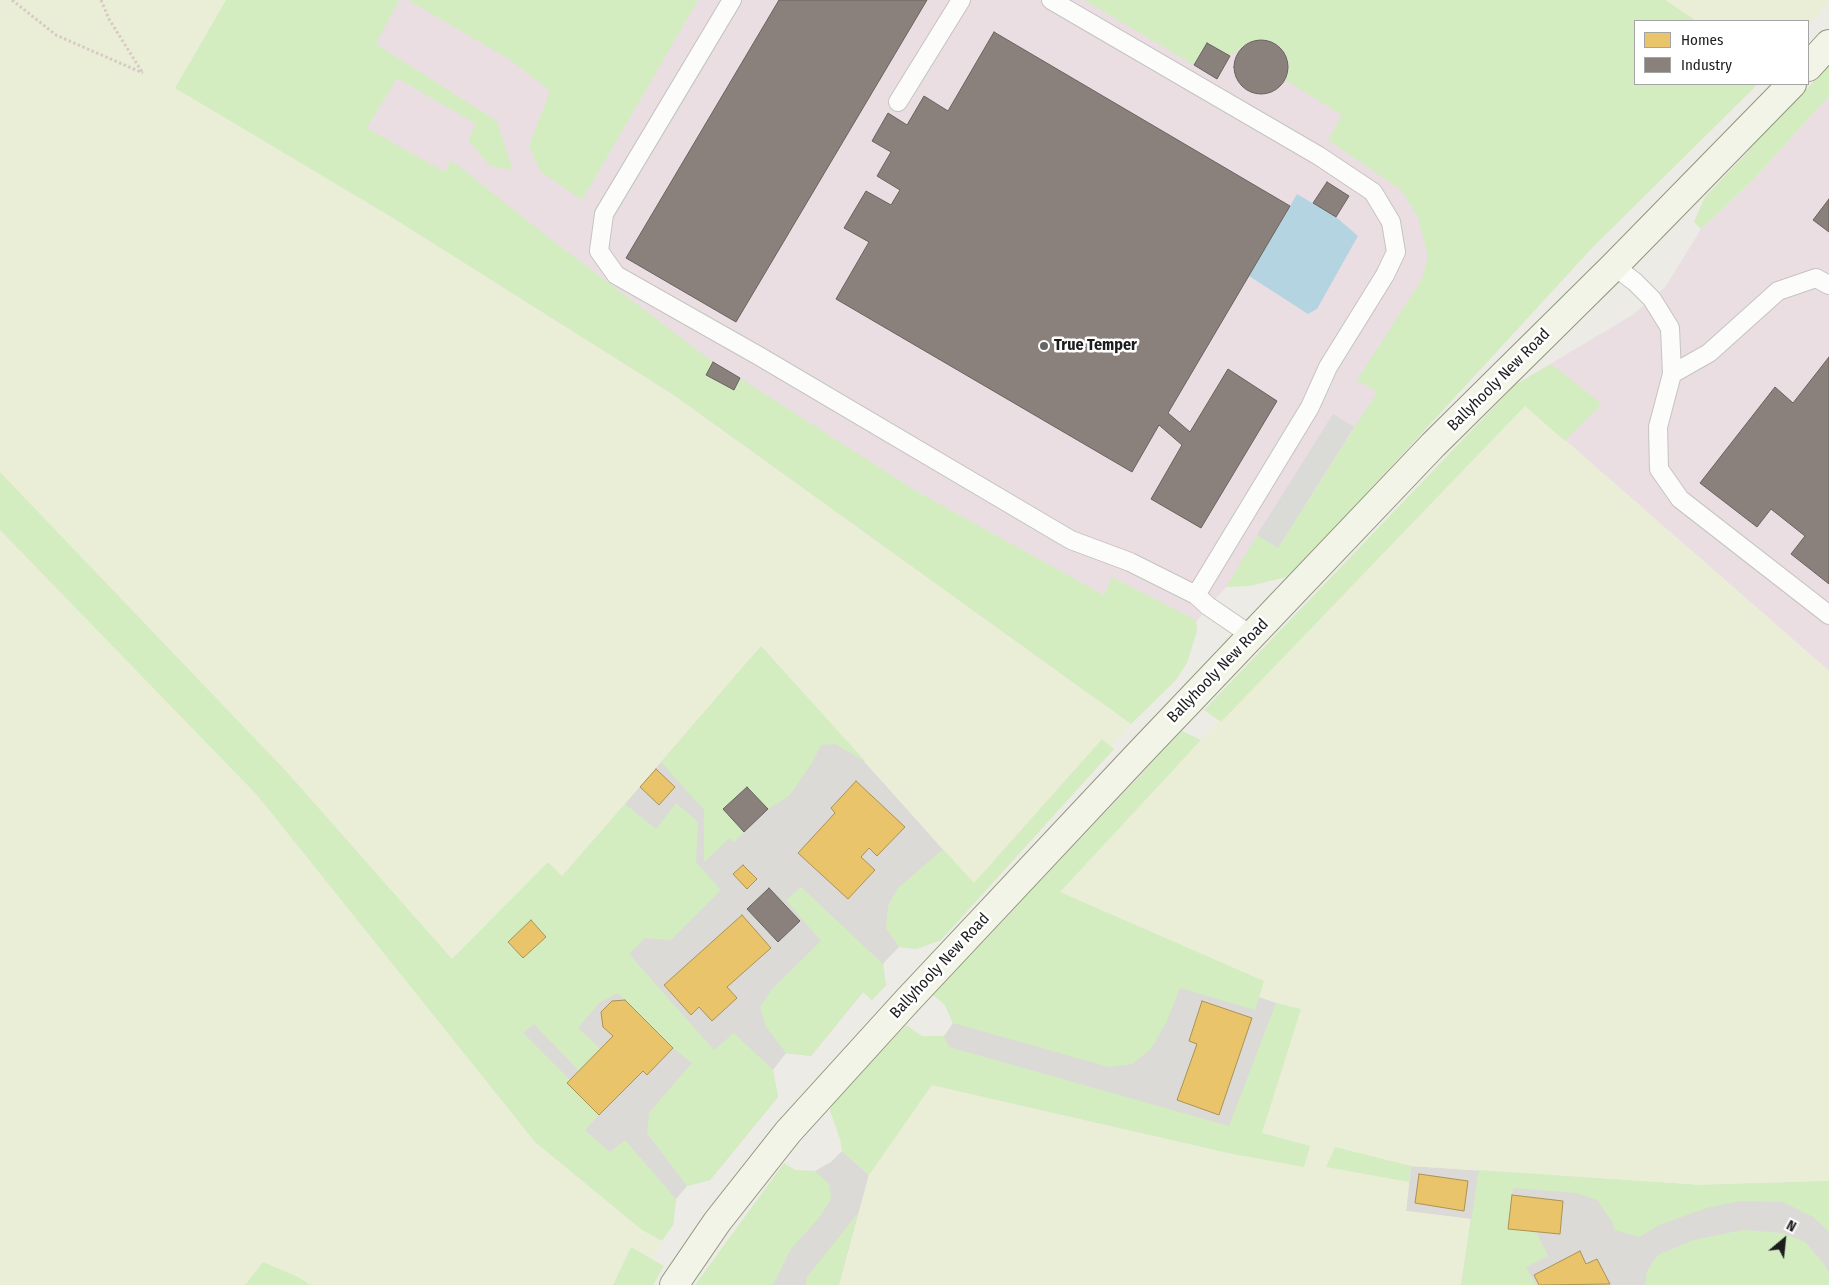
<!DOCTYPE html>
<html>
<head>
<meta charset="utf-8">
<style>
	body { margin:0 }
	#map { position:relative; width:1829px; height:1285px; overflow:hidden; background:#ecebe5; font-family:"Fira Sans Condensed",sans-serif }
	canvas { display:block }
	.legend { position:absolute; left:1634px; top:20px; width:175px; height:65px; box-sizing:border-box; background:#fff; border:1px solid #a5a5a5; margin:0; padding:6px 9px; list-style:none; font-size:15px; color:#1d1d1d }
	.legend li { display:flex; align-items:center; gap:10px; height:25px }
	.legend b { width:25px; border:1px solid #a5a5a5 }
	.north { position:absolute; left:1759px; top:1215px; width:50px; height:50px; -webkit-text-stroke:4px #fff; paint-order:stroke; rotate:28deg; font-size:14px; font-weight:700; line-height:20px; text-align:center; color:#1d1d1d }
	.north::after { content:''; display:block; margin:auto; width:18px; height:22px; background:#1d1d1d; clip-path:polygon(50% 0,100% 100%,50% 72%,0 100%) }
</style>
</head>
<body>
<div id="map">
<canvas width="1829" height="1285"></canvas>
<ul class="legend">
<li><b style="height:14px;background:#e9c46a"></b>Homes</li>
<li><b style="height:14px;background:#8a817c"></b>Industry</li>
</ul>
<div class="north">N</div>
</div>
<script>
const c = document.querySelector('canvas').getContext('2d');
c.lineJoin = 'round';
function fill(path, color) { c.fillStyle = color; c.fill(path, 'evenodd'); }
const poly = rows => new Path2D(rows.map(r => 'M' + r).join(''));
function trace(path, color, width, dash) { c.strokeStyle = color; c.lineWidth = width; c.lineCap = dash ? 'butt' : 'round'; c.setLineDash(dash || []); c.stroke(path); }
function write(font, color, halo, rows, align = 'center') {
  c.font = font + ' "Fira Sans Condensed",sans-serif'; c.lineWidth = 5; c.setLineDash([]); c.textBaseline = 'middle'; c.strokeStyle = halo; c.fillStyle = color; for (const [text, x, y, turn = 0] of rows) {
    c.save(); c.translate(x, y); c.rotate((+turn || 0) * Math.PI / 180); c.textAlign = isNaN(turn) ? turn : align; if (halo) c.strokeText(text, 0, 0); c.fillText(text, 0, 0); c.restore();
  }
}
fill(poly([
	[761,646,974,884,917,949,899,947,891,955,883,964,886,985,872,1000,863,992,811,1056,786,1053,773,1070,778,1097,710,1180,687,1186,676,1199,673,1225,438,973,562,876],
	[1033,907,1259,997,1285,1006,1233,1154,932,1085,922,1036,944,1036,953,1023,945,1005],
	[842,1151,869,1175,839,1285,718,1285,815,1171,831,1162],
	[1411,1166,1699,1185,1829,1181,1829,1285,1461,1285,1470,1219,1406,1211]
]), '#dbdad7');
fill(poly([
	[313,0,1234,0,1592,247,1291,545,1226,587,1117,713,398,221],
	[1829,96,1829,671,1526,406,1515,385,1634,314,1652,299,1666,286,1701,229,1752,181]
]), '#eadee3');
fill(poly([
	[0,0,226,0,175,88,398,221,674,395,1131,724,1111,747,1102,739,974,884,761,646,562,877,548,862,452,959,286,771,0,472],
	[1665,0,1829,0,1829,1,1808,26,1808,21,1697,21],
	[1526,406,1829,671,1829,1181,1699,1185,1411,1166,1335,1147,1326,1167,1409,1182,1406,1211,1471,1219,1461,1285,839,1285,869,1175,932,1085,1233,1154,1304,1167,1310,1146,1262,1133,1300,1009,1259,997,1263,981,1059,892,1201,740],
	[0,530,257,795,535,1142,642,1230,662,1241,653,1259,631,1248,613,1285,310,1285,298,1277,263,1262,245,1285,0,1285]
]), '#eaeed7');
fill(poly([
	[226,0,399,0,376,44,497,121,513,170,490,166,468,140,476,124,397,78,367,128,445,172,451,160,548,237,713,362,707,375,733,390,740,378,916,491,1104,595,1112,577,1196,620,1197,631,1187,663,1175,681,1131,724,674,395,398,221,175,88],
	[408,0,698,0,582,200,540,171,529,146,550,91,512,61],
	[1084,0,1665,0,1697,21,1635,21,1635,84,1758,84,1592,248,1309,556,1286,577,1250,586,1226,587,1257,535,1278,548,1377,392,1357,380,1422,279,1428,256,1418,217,1401,190,1328,140,1342,115,1285,80,1288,72,1289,63,1286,55,1281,47,1273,42,1265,39,1256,40,1247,43,1230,56,1207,43,1194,65],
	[1829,65,1829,96,1752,181,1701,229,1694,222,1705,197],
	[1551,364,1602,404,1565,441,1525,406,1221,722,1204,710,1515,385],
	[0,472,286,771,452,959,548,862,562,876,625,804,656,829,676,803,698,822,696,862,721,890,671,940,645,938,629,954,714,1050,734,1033,773,1070,778,1097,710,1180,687,1186,647,1133,649,1113,692,1063,673,1048,618,993,599,1003,578,1028,601,1049,579,1071,534,1024,523,1033,570,1080,567,1084,599,1115,585,1130,610,1152,625,1140,676,1199,673,1225,662,1241,642,1230,535,1142,257,795,0,530],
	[761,646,866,762,835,744,821,745,812,763,789,796,768,809,746,787,723,809,744,832,734,842,730,838,704,862,704,810,661,762],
	[1182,731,1201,740,1060,892,1264,981,1255,1010,1180,988,1166,1023,1151,1049,1132,1064,1109,1067,953,1023,945,1005,933,995],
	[1102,739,1114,749,941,940,917,949,899,947,886,928,888,906,898,888,943,849,974,883],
	[801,887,883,964,886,985,872,1000,863,992,811,1056,786,1053,766,1027,760,1007,772,989,821,941,786,900],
	[1276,1003,1301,1009,1262,1133,1310,1146,1304,1167,1233,1154,932,1085,869,1175,842,1151,840,1139,830,1111,831,1103,906,1025,922,1036,944,1036,949,1047,1229,1126],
	[1335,1147,1411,1166,1409,1182,1326,1167],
	[784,1163,795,1170,815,1171,829,1184,831,1199,819,1218,791,1249,773,1285,695,1285],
	[1479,1170,1699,1185,1829,1181,1829,1232,1813,1217,1783,1202,1739,1201,1707,1208,1661,1224,1639,1237,1615,1230,1611,1220,1597,1200,1576,1193,1513,1188,1509,1229,1536,1231,1548,1256,1526,1267,1536,1285,1461,1285],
	[858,1213,839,1285,806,1285,807,1277],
	[1743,1230,1782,1233,1805,1242,1824,1264,1829,1273,1829,1285,1645,1285,1647,1271,1658,1255,1693,1240],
	[631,1247,664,1266,653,1285,613,1285],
	[263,1262,298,1277,310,1285,245,1285]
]), '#d3edc1');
fill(poly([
	[1333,414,1354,427,1278,548,1257,535]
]), '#dadad7');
fill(poly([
	[1297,194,1336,217,1358,236,1317,309,1308,314,1249,276]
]), '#b5d4e2');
const homes = poly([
	[656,769,675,787,659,805,640,787,656,769],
	[856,781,905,827,877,856,869,848,861,857,875,870,848,899,798,853,835,813,831,808,856,781],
	[743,865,757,879,747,889,733,874,743,865],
	[742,915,771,948,727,987,737,998,712,1021,699,1007,691,1015,664,985,742,915],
	[531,920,546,937,523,958,508,942,531,920],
	[625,1000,673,1048,647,1075,643,1071,599,1115,567,1083,613,1036,603,1027,601,1012,612,1001,625,1000],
	[1202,1001,1252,1018,1219,1115,1177,1100,1197,1044,1189,1041,1202,1001],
	[1419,1174,1468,1181,1464,1211,1415,1203,1419,1174],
	[1512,1195,1563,1201,1560,1234,1508,1229,1512,1195],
	[1580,1251,1586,1264,1597,1259,1610,1284,1539,1285,1534,1275,1580,1251]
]);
fill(homes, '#e9c46a');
trace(homes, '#ac9253', 1);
const industry = poly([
	[779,0,927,0,736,322,626,258,779,0],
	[994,32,1290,206,1168,413,1190,432,1228,369,1277,401,1201,528,1151,499,1182,445,1159,425,1132,472,836,299,869,242,844,228,866,191,891,205,900,190,877,176,891,152,872,141,888,113,907,125,924,96,948,111,994,32],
	'1234 67a27 27 0 1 1 54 0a27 27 0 1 1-54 0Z',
	[1207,43,1230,56,1217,79,1194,65,1207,43],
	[1327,182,1349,196,1336,217,1313,203,1327,182],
	[1829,199,1829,232,1813,220,1829,199],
	[1829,357,1829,584,1791,554,1805,536,1771,509,1757,527,1700,483,1775,387,1793,403,1829,357],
	[713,362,740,378,734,390,706,375,713,362],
	[747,787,768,809,744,832,723,809,747,787],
	[769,888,800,921,778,942,747,909,769,888]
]);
fill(industry, '#8a817c');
trace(industry, '#696360', 1);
const lane = poly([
	[732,0,604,214,599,251,616,275,759,356,1071,540,1130,562,1196,595,1208,606,1252,636],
	[1051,0,1319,156,1373,192,1391,222,1396,252,1385,275,1328,367,1310,407,1196,595],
	[898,102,961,0],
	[1614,266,1635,282,1652,299,1670,328,1672,374,1658,427,1659,469,1680,499,1829,615],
	[1672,374,1709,353,1778,291,1816,278,1829,285]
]);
const secondary = poly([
	[1808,67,1829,44],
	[674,1285,717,1222,788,1132,907,1001,1137,756,1433,445,1614,266,1792,84]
]);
trace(lane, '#c4c4c1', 20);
trace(secondary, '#92967c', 30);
trace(poly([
	[12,0,56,35,143,73],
	[101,0,109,19,142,72]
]), '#d7cac4', 3, [2.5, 2.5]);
trace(lane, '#fcfcfb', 18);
trace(secondary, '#f2f4e8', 28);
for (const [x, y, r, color] of [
	[1044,346,5,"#656563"]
]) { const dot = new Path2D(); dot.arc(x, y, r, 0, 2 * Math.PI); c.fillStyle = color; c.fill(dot); trace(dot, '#fff', 2); }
write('bold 16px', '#1d1d1d', '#fff', [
	["True Temper",1054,346]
], 'left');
write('16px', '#1d1d1d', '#fff', [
	["Ballyhooly New Road",1499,380,-45],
	["Ballyhooly New Road",1218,671,-46],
	["Ballyhooly New Road",940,966,-47]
]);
</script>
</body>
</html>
